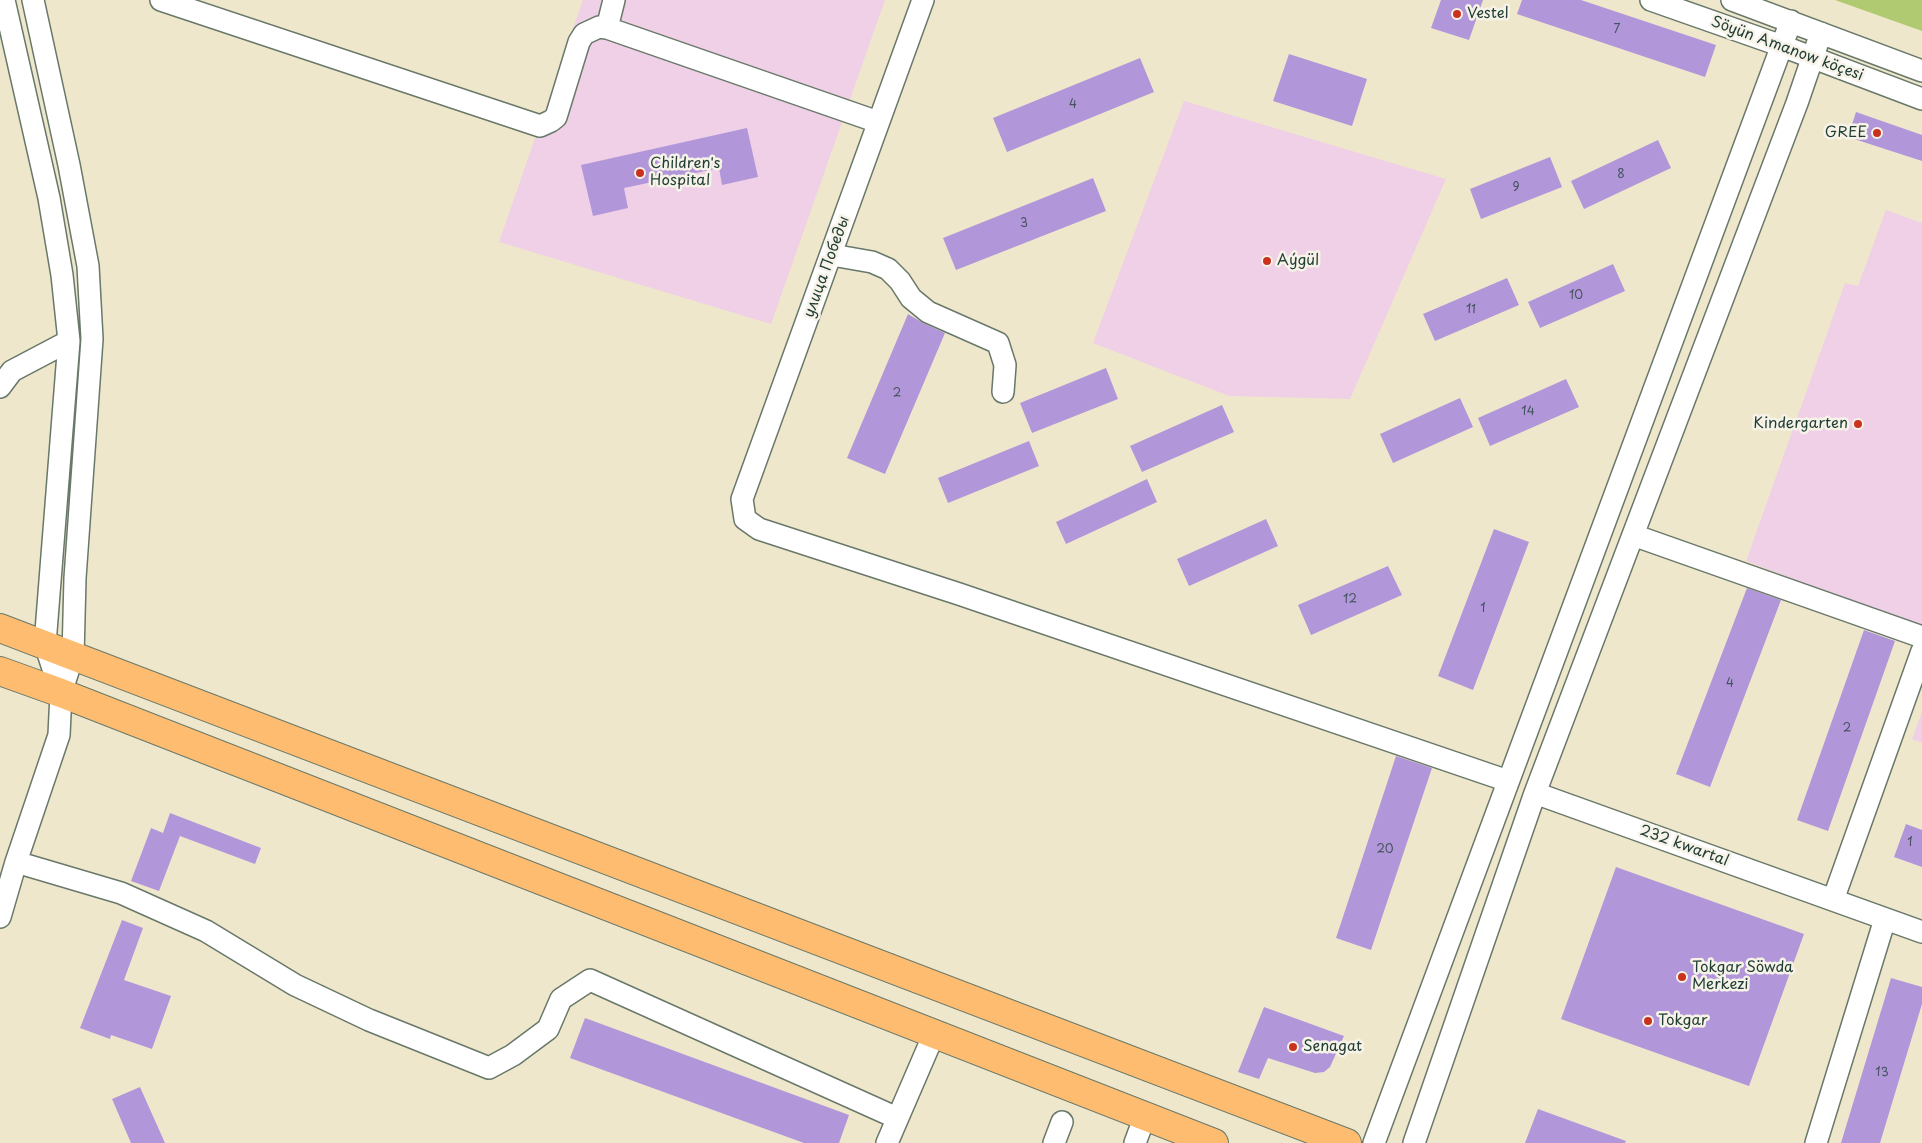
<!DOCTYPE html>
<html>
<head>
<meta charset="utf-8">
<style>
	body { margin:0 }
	canvas { display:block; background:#efe7cc }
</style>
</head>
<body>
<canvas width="1922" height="1143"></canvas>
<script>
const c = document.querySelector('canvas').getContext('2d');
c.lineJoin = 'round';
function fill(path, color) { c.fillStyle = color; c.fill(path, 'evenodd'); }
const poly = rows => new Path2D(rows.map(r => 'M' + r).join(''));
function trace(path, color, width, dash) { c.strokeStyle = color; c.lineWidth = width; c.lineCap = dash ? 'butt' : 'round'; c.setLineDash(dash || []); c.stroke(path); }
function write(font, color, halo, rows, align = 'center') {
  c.font = font + ' "Playpen Sans",sans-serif'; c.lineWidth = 5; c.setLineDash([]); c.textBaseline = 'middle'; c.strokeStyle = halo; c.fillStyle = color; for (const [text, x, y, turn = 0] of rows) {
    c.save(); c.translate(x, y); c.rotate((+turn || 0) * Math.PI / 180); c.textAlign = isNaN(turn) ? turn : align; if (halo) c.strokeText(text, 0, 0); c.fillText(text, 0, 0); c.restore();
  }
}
fill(poly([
	[583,0,885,0,771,324,499,242],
	[1184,101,1446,179,1350,399,1229,396,1093,343],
	[1886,210,1922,223,1922,628,1746,561,1845,283,1858,286],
	[1922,712,1922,743,1912,739]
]), '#efd0e6');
fill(poly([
	[1835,0,1922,0,1922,31]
]), '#afca70');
fill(poly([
	[1441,0,1483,0,1469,40,1431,28],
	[1522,0,1581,0,1716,45,1705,77,1517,14],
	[1289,54,1367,79,1352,126,1273,101],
	[1140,58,1154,92,1007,152,993,118],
	[1856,112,1922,135,1922,161,1848,137],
	[747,128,758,177,722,185,719,168,624,188,628,208,593,216,581,165],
	[1658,140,1671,168,1584,209,1571,181],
	[1550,157,1562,187,1481,219,1470,189],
	[1093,178,1106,211,956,270,943,238],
	[1613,264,1625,291,1540,328,1528,302],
	[1507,278,1519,305,1435,341,1423,314],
	[908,314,923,323,945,333,885,474,847,458],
	[1106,368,1118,399,1032,433,1020,403],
	[1566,379,1579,407,1490,446,1478,418],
	[1460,398,1473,427,1393,463,1380,434],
	[1222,405,1234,432,1142,472,1130,446],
	[1029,441,1039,466,948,503,938,478],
	[1147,479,1157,502,1066,544,1056,522],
	[1266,519,1278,546,1189,586,1177,559],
	[1494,529,1529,542,1473,690,1438,676],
	[1388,566,1402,595,1311,635,1298,605],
	[1747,588,1781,600,1710,787,1676,774],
	[1864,630,1895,641,1828,831,1797,820],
	[1396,756,1432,768,1371,950,1336,938],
	[170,813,261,848,255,864,180,836,159,891,131,881,151,828,163,833],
	[1906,824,1922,830,1922,867,1894,857],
	[1616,867,1804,934,1749,1086,1561,1019],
	[122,920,143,928,124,980,171,996,152,1049,111,1035,110,1039,80,1028],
	[1891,978,1922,987,1922,1004,1880,1143,1841,1143],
	[1264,1007,1344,1036,1330,1067,1324,1072,1315,1073,1268,1058,1259,1079,1238,1072],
	[585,1018,849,1115,839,1143,804,1143,570,1058],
	[140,1087,165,1143,131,1143,112,1099],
	[1538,1109,1626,1141,1625,1143,1525,1143]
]), '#b296da');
const minor = poly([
	[4,0,49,198,62,275,69,341,45,644,61,693],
	[161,0,540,126,551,121,556,117,579,42,584,34,599,27,607,28,878,122],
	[923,0,742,499,745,519,759,529,959,594,1508,781],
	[1651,0,1782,46,1922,99],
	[1732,0,1922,71],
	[607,28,614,0],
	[832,255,872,262,888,269,900,281,911,298,928,312,998,343,1005,365,1003,392],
	[0,387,12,371,69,341],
	[1633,535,1922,637],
	[1535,793,1922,932],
	[16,862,121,893,206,931,295,985,369,1020,489,1068,513,1055,548,1029,561,999,590,980,897,1118],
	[1833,900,1922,651],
	[0,917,16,862,59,735,61,693,73,656,75,578,92,339,88,266,69,165,33,0],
	[887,1143,934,1034],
	[1054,1143,1062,1122],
	[1135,1143,1145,1116],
	[1374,1143,1791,21],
	[1414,1143,1535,793,1797,103,1821,33],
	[1816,1143,1885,919]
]);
const major = poly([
	[0,628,1347,1143],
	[0,671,61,693,1214,1143]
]);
trace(minor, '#687869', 24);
trace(major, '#687869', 30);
trace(minor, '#fff', 21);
trace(major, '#febc70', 28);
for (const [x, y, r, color] of [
	[1457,14,5,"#c8321e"],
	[1877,133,5,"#c8321e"],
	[640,173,5,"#c8321e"],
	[1267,261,5,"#c8321e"],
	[1858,424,5,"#c8321e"],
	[1682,977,5,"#c8321e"],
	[1648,1021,5,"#c8321e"],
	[1293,1047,5,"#c8321e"]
]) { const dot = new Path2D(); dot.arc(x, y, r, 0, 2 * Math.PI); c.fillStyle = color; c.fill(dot); trace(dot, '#f7f3e8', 2); }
write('12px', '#44535e', null, [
	["7",1617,30],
	["4",1073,105],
	["8",1621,175],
	["9",1516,188],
	["3",1024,224],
	["10",1576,296],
	["11",1471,310],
	["2",897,394],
	["14",1528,412],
	["12",1350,600],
	["1",1483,609],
	["4",1730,684],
	["2",1847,729],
	["1",1910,843],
	["20",1385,850],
	["13",1882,1073]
]);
write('15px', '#1f3d34', '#f7f3e8', [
	["Vestel",1467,14],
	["GREE",1867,133,"right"],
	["Children's",650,164],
	["Hospital",650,181],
	["Aýgül",1277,261],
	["Kindergarten",1848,424,"right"],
	["Tokgar Söwda",1692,968],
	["Merkezi",1692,985],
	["Tokgar",1658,1021],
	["Senagat",1303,1047]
], 'left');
write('15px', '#1f3d34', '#f7f3e8', [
	["Söyün Amanow köçesi",1787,49,20],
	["улица Победы",827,267,-70],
	["232 kwartal",1684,846,20]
]);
</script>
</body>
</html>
